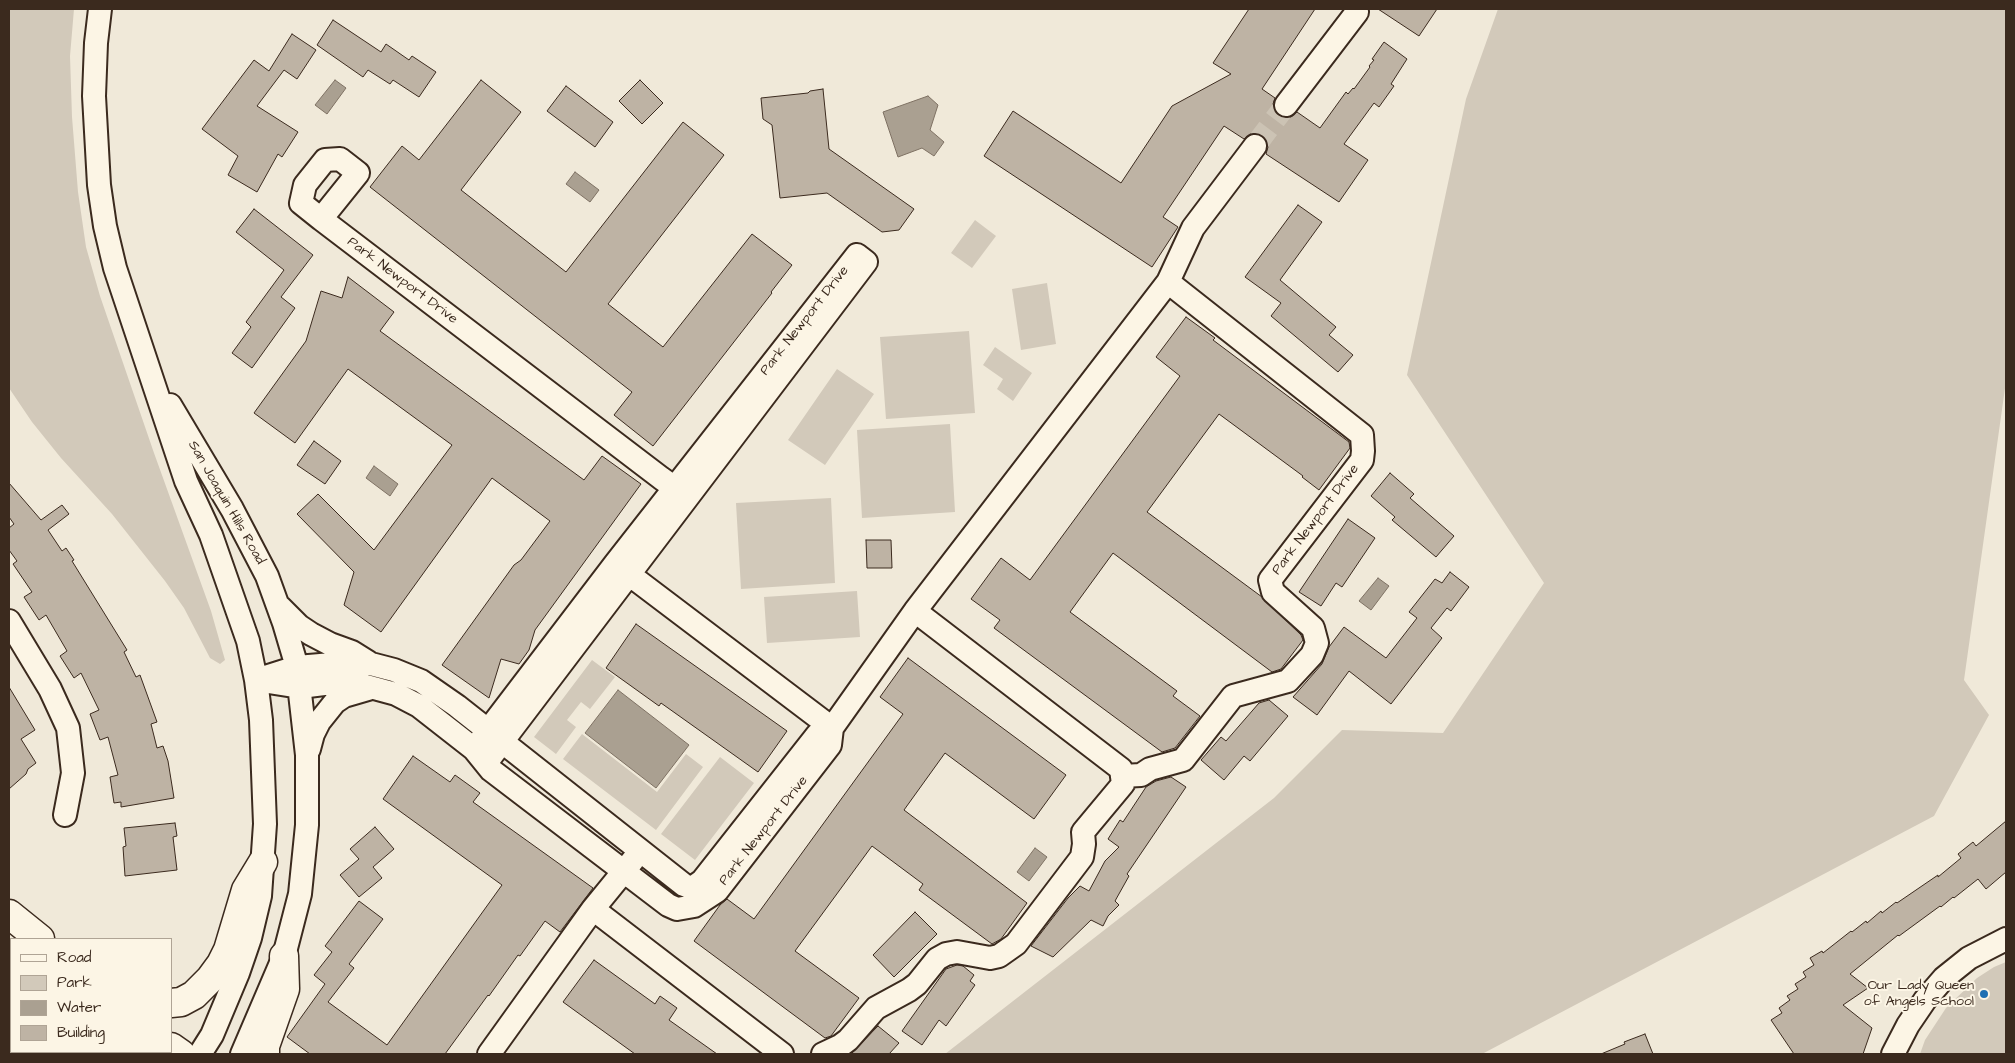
<!DOCTYPE html>
<html>
<head>
<meta charset="utf-8">
<style>
	body { margin:0 }
	#map { position:relative; width:2015px; height:1063px; overflow:hidden; background:#f0e9d9; font-family:"Architects Daughter",sans-serif }
	canvas { display:block }
	.frame { position:absolute; inset:0; border:10px solid #3b2a1e; pointer-events:none }
	.legend { position:absolute; left:10px; top:938px; width:162px; height:115px; box-sizing:border-box; background:#fcf5e5; border:1px solid #afa495; margin:0; padding:6px 9px; list-style:none; font-size:15px; color:#3b2a1e }
	.legend li { display:flex; align-items:center; gap:10px; height:25px }
	.legend b { width:25px; border:1px solid #afa495 }
</style>
</head>
<body>
<div id="map">
<canvas width="2015" height="1063"></canvas>
<div class="frame"></div>
<ul class="legend">
<li><b style="height:6px;background:#fcf5e5"></b>Road</li>
<li><b style="height:14px;background:#d2c9ba"></b>Park</li>
<li><b style="height:14px;background:#aaa091"></b>Water</li>
<li><b style="height:14px;background:#beb3a4"></b>Building</li>
</ul>
</div>
<script>
const c = document.querySelector('canvas').getContext('2d');
c.lineJoin = 'round';
function fill(path, color) { c.fillStyle = color; c.fill(path, 'evenodd'); }
const poly = rows => new Path2D(rows.map(r => 'M' + r).join(''));
function trace(path, color, width, dash) { c.strokeStyle = color; c.lineWidth = width; c.lineCap = dash ? 'butt' : 'round'; c.setLineDash(dash || []); c.stroke(path); }
function write(font, color, halo, rows, align = 'center') {
  c.font = font + ' "Architects Daughter",sans-serif'; c.lineWidth = 4; c.setLineDash([]); c.textBaseline = 'middle'; c.strokeStyle = halo; c.fillStyle = color; for (const [text, x, y, turn = 0] of rows) {
    c.save(); c.translate(x, y); c.rotate((+turn || 0) * Math.PI / 180); c.textAlign = isNaN(turn) ? turn : align; if (halo) c.strokeText(text, 0, 0); c.fillText(text, 0, 0); c.restore();
  }
}
fill(poly([
	[9,1016,11,1018,11,1052,52,1052,56,1054,9,1054]
]), '#e1d9c9');
fill(poly([
	[9,9,74,9,70,56,72,117,78,192,86,247,100,296,154,453,211,611,225,660,220,664,210,658,184,608,165,581,112,514,61,458,32,422,9,388],
	[1498,9,2006,9,2006,381,1964,680,1989,715,1934,816,1482,1054,945,1054,1274,798,1342,730,1443,733,1544,583,1407,375,1466,99],
	[975,220,996,236,972,268,951,253],
	[1047,283,1056,344,1021,350,1012,289],
	[969,331,975,413,886,419,880,337],
	[995,347,1032,373,1013,401,997,389,1003,379,983,365],
	[837,369,874,394,825,465,788,440],
	[950,424,955,512,862,518,857,430],
	[831,498,835,583,741,589,736,503],
	[857,591,860,637,767,643,764,597],
	[592,660,615,677,590,709,581,702,567,720,576,727,556,754,534,737],
	[582,734,657,792,686,754,703,767,656,830,563,759],
	[720,757,754,783,695,860,661,834],
	[2006,962,2006,1054,1920,1054,1925,1040,1946,1008,1977,978,1994,967]
]), '#d2c9ba');
const water = poly([
	[335,80,346,88,327,114,315,105,335,80],
	[928,96,938,105,930,130,944,142,934,156,922,148,898,157,883,112,928,96],
	[575,172,599,190,590,202,566,184,575,172],
	[374,466,398,484,390,496,366,478,374,466],
	[1378,578,1389,586,1371,610,1359,601,1378,578],
	[618,690,689,745,656,788,585,733,618,690],
	[1035,848,1047,857,1029,881,1017,872,1035,848]
]);
fill(water, '#aaa091');
trace(water, '#7e7163', 1);
const building = poly([
	[1249,9,1315,9,1262,89,1275,98,1273,104,1274,110,1278,115,1284,118,1291,117,1297,112,1320,128,1346,92,1348,94,1353,88,1354,89,1370,67,1369,66,1374,60,1372,59,1384,42,1407,59,1391,84,1394,86,1379,107,1374,103,1344,144,1368,160,1339,202,1266,154,1268,147,1267,141,1262,135,1256,133,1250,134,1244,139,1224,126,1163,217,1178,227,1152,267,984,156,1013,111,1121,183,1172,106,1231,74,1213,63,1249,9],
	[1378,9,1437,9,1419,36,1378,9],
	[333,20,381,52,386,44,409,60,412,56,436,72,419,97,393,80,390,84,368,70,363,77,317,45,333,20],
	[292,34,316,50,297,79,284,70,257,106,298,132,282,157,278,154,257,192,228,175,238,156,202,129,254,60,269,71,292,34],
	[481,80,521,112,461,190,566,272,683,122,724,155,608,304,663,347,752,234,792,265,771,292,772,293,653,446,614,415,632,392,370,187,402,146,419,160,481,80],
	[640,80,663,103,642,124,619,101,640,80],
	[566,86,613,122,595,147,547,111,566,86],
	[823,89,829,149,914,209,899,230,882,232,827,193,780,198,772,125,763,119,761,98,808,93,810,91,823,89],
	[1298,205,1322,222,1280,280,1336,327,1329,335,1353,355,1338,372,1271,316,1281,303,1245,277,1298,205],
	[254,209,313,255,281,297,295,308,252,368,232,353,251,327,246,322,284,270,236,232,254,209],
	[348,277,394,312,380,331,584,480,602,456,641,484,535,630,529,650,519,664,501,659,489,698,442,665,514,565,521,560,550,521,492,478,381,632,344,605,354,572,297,514,318,494,374,550,452,445,348,369,295,443,254,413,306,341,321,291,342,298,348,277],
	[1186,317,1215,338,1213,340,1349,442,1350,448,1319,490,1302,477,1303,476,1219,414,1147,512,1262,597,1301,635,1303,640,1281,669,1272,672,1113,553,1070,612,1177,691,1173,696,1200,716,1175,748,1162,752,994,628,1000,620,971,599,1001,558,1030,580,1180,376,1156,357,1186,317],
	[314,441,341,461,325,484,297,465,314,441],
	[1390,473,1414,494,1410,498,1454,536,1436,557,1392,520,1395,517,1371,496,1390,473],
	[9,483,41,520,62,505,69,514,48,530,62,551,66,548,74,560,72,561,127,650,124,652,136,677,140,675,157,722,151,724,157,748,163,746,168,761,174,798,121,807,121,802,114,803,110,777,118,775,108,737,100,740,90,714,99,710,81,673,74,678,60,656,67,651,46,615,39,620,24,597,32,592,13,564,17,561,9,550,9,528,14,524,9,517,9,483],
	[1348,519,1375,538,1342,587,1336,583,1321,606,1299,592,1348,519],
	[866,540,891,540,892,568,867,568,866,540],
	[1450,572,1469,587,1451,611,1447,608,1431,628,1442,638,1391,704,1349,671,1317,715,1293,697,1322,664,1329,647,1344,627,1386,658,1417,618,1409,612,1435,579,1442,583,1450,572],
	[636,624,787,731,758,772,661,703,659,706,606,668,636,624],
	[908,658,1066,775,1034,819,945,753,904,810,1027,903,1001,939,992,944,919,890,923,884,872,846,795,951,859,998,831,1036,825,1038,694,941,720,905,727,899,754,919,903,714,880,697,908,658],
	[9,687,35,730,21,739,36,763,28,769,26,774,9,789,9,687],
	[1269,700,1288,716,1250,761,1244,756,1224,780,1201,760,1221,737,1226,741,1259,703,1269,700],
	[413,756,450,782,455,775,480,793,473,802,593,888,560,932,545,921,520,956,518,955,489,996,488,995,445,1054,310,1054,287,1037,325,984,314,975,332,952,325,946,359,901,383,919,349,964,354,968,328,1002,387,1045,502,885,383,799,413,756],
	[1171,777,1186,787,1127,874,1129,876,1115,901,1119,905,1108,916,1103,926,1091,920,1053,957,1031,946,1068,898,1080,886,1089,891,1105,861,1119,847,1108,839,1120,820,1123,822,1146,787,1156,781,1171,777],
	[2006,821,2006,872,1986,889,1978,879,1954,898,1953,897,1941,907,1940,906,1899,936,1898,935,1850,974,1868,988,1843,1005,1872,1028,1863,1054,1794,1054,1771,1020,1782,1013,1779,1008,1790,1000,1787,996,1798,989,1795,984,1806,977,1803,972,1814,965,1810,958,1822,951,1823,953,1851,931,1852,932,1866,921,1867,923,1881,911,1882,913,1896,902,1897,903,1938,875,1938,877,1961,858,1958,854,1973,842,1976,846,2006,821],
	[175,823,177,836,173,837,177,870,125,876,123,847,126,846,124,828,175,823],
	[375,827,394,849,373,867,382,878,359,897,340,875,359,859,350,849,375,827],
	[915,912,937,934,894,977,873,955,915,912],
	[594,960,655,1004,660,996,677,1008,669,1020,717,1054,635,1054,563,1002,594,960],
	[957,965,963,966,974,975,970,981,975,985,946,1026,939,1020,922,1045,902,1031,946,969,957,965],
	[878,1026,899,1043,889,1054,851,1054,878,1026],
	[1645,1034,1653,1054,1601,1054,1625,1044,1624,1042,1645,1034]
]);
fill(building, '#beb3a4');
trace(building, '#3b2a1e', 1);
trace(poly([
	[1255,146,1286,105]
]), '#ccc3b4', 22, [22, 11]);
const minor = poly([
	[100,9,96,43,94,96,99,185,105,226,115,268,186,481,211,535,248,641,256,680,261,720,265,824,260,896,250,938,238,973,212,1035,200,1054],
	[1286,105,1357,12],
	[321,219,358,173,340,159,325,160,305,185,301,203,321,219,661,478,686,496],
	[170,405,232,509,267,576,284,623,297,667,307,755,307,825,300,894,284,956,242,1054],
	[618,566,832,728],
	[280,607,299,626,311,634,330,644,352,652,368,662],
	[9,621,50,689,68,728,73,773,65,815],
	[256,680,297,667,344,663,371,664,394,670,421,681,457,706,684,885,692,888,702,881,817,735,832,728,915,611,1168,282,1193,228,1255,146],
	[262,681,300,687,348,681,396,694,419,706,474,749,491,770,668,905,677,909,694,906,717,891,830,745,832,728],
	[309,749,313,734,319,722,335,702,344,696,368,689],
	[474,749,615,564,857,255,866,262,486,763],
	[1122,776,1141,775,1150,769,1183,760,1233,696,1288,681,1312,655,1317,643,1313,628,1273,592,1270,580,1362,460,1363,451,1362,435,1168,282],
	[593,909,782,1054],
	[489,1054,593,909,633,860],
	[823,1054,840,1046,848,1040,876,1008,909,990,917,984,937,959,946,954,957,952,990,958,999,956,1016,944,1082,857,1084,844,1083,832,1123,784,1121,769,915,611],
	[1893,1054,1908,1025,1925,1000,1944,978,1969,958,2006,939]
]);
const major = poly([
	[9,914,40,939],
	[9,975,11,977],
	[171,1003,181,1002,194,995,210,979,221,964,228,950,246,890,263,862],
	[171,1047,181,1054],
	[104,1052,107,1054],
	[265,1054,265,1046,285,989,284,956]
]);
trace(minor, '#3b2a1e', 26);
trace(major, '#3b2a1e', 31);
trace(minor, '#fcf5e5', 22);
trace(major, '#fcf5e5', 28);
for (const [x, y, r, color] of [
	[1984,994,5,"#1f6fb2"]
]) { const dot = new Path2D(); dot.arc(x, y, r, 0, 2 * Math.PI); c.fillStyle = color; c.fill(dot); trace(dot, '#fcf5e5', 2); }
write('14px', '#3b2a1e', '#fcf5e5', [
	["Park Newport Drive",402,281,37],
	["Park Newport Drive",805,321,-52],
	["San Joaquin Hills Road",226,503,60],
	["Park Newport Drive",1316,520,-53],
	["Park Newport Drive",764,831,-52]
]);
write('14px', '#3b2a1e', '#fcf5e5', [
	["Our Lady Queen",1974,986],
	["of Angels School",1974,1002]
], 'right');
</script>
</body>
</html>
